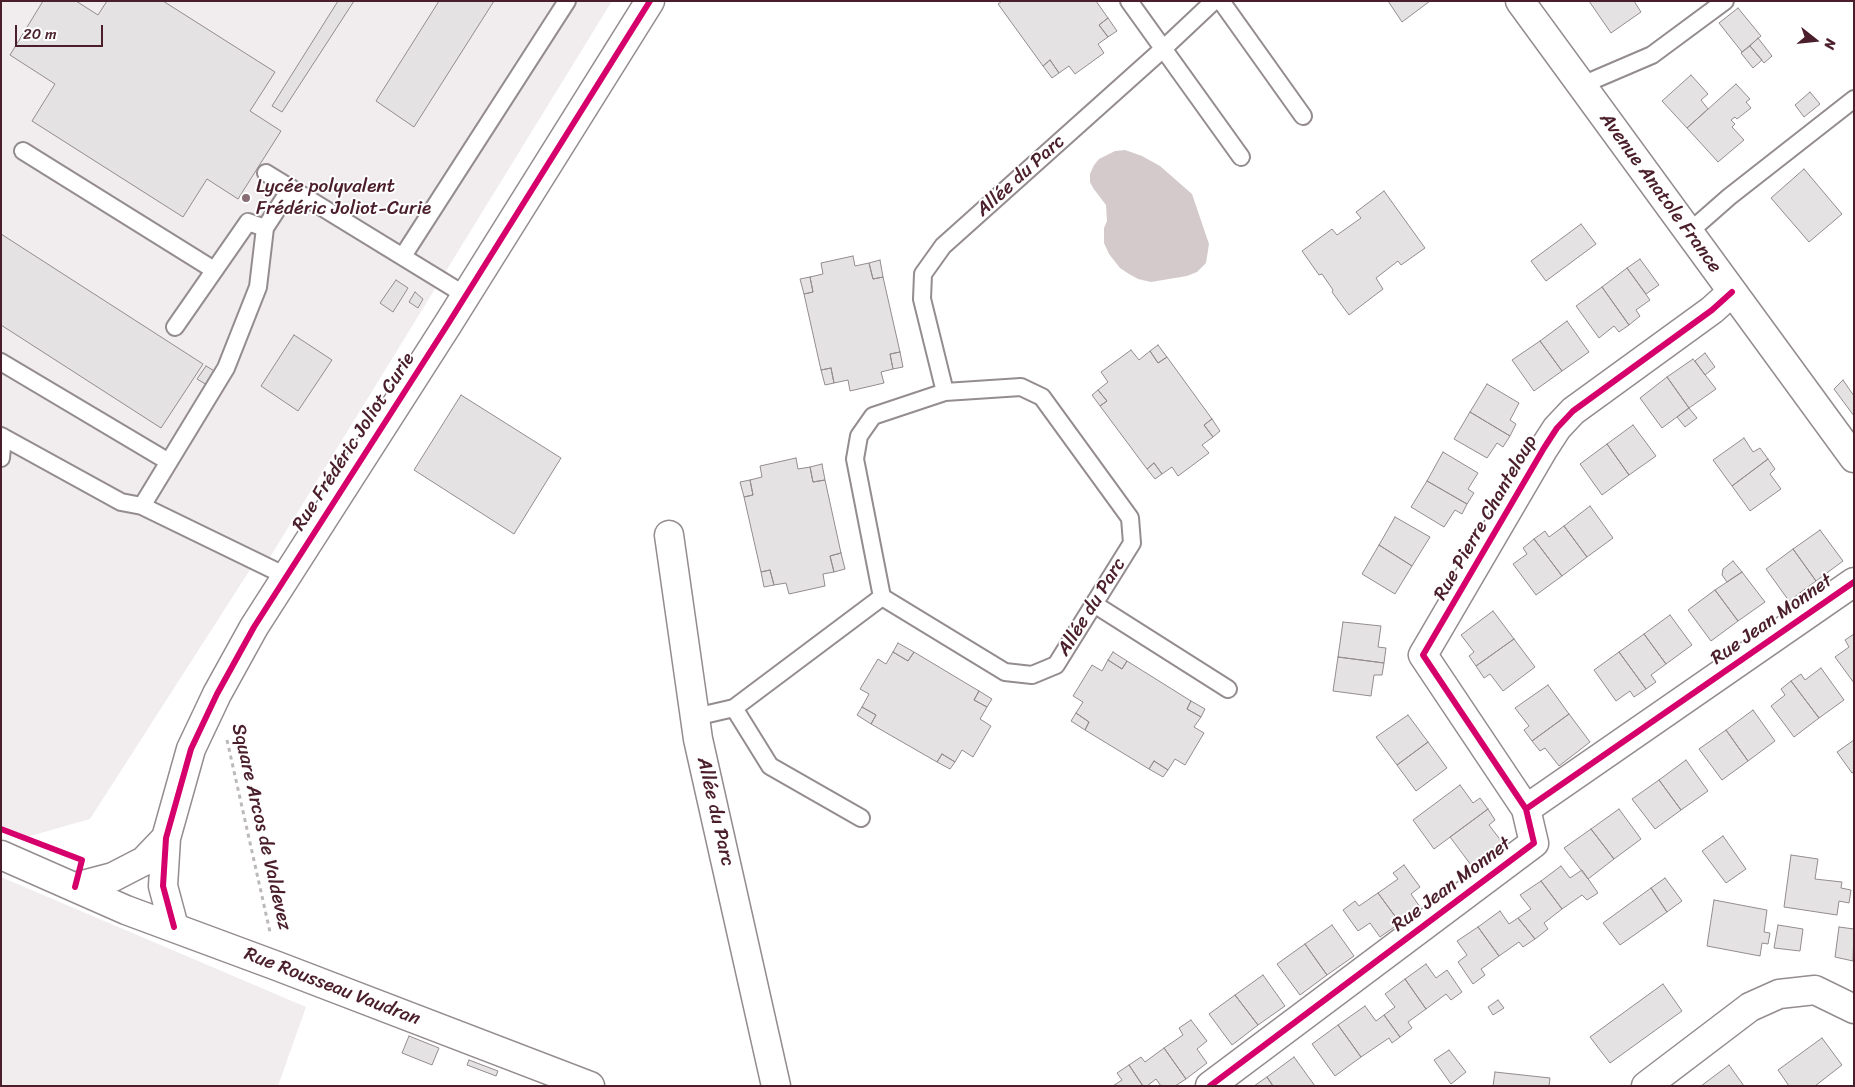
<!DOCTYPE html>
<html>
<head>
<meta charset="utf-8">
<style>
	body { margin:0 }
	#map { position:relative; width:1855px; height:1087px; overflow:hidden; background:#fff; font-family:Sriracha,sans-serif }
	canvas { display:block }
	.frame { position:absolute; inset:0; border:2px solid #4a1f2b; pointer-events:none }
	.north { position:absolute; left:1790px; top:15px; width:50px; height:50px; -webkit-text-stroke:4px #fff; paint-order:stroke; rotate:106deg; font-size:14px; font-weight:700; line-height:20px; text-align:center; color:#4a1f2b }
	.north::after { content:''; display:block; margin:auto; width:18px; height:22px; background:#4a1f2b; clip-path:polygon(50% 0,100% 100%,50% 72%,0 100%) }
	.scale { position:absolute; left:15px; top:25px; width:88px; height:22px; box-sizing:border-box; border:2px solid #4a1f2b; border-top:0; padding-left:6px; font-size:15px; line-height:18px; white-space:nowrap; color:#4a1f2b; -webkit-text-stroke:4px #fff; paint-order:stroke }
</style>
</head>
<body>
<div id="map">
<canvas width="1855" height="1087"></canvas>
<div class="frame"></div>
<div class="north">N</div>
<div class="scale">20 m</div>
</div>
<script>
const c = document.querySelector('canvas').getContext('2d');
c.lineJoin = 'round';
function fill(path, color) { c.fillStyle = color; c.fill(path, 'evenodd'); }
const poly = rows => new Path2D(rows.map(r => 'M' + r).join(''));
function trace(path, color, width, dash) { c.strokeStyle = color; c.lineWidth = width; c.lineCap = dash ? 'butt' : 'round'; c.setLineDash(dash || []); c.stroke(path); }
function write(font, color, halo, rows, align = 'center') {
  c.font = font + ' Sriracha,sans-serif'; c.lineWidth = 4; c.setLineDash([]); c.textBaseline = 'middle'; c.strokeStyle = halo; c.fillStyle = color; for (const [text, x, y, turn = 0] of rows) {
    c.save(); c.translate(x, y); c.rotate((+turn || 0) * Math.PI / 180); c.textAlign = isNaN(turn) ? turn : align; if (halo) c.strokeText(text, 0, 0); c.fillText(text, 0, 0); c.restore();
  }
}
fill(poly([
	[1,1,612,1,264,567,255,562,90,819,23,838,1,829],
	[1,877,306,1007,278,1086,1,1086]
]), '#f1edee');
fill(poly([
	[1125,150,1142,156,1160,166,1192,194,1209,244,1206,263,1197,272,1187,276,1151,282,1138,279,1129,274,1120,268,1109,254,1104,243,1104,228,1107,221,1106,205,1093,188,1090,182,1090,174,1094,165,1099,159,1115,151]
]), '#d4cacc');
const building = poly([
	[43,1,76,1,98,15,107,1,163,1,275,72,250,111,281,131,238,199,207,179,183,217,32,121,55,84,10,55,43,1],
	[338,1,354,1,282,112,272,106,338,1],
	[439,1,494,1,414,127,376,101,439,1],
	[1002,1,1096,1,1108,18,1099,25,1108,37,1098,44,1104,53,1075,74,1069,66,1059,73,1050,60,1043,66,998,4,1002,1],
	[1388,1,1430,1,1402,22,1388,1],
	[1589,1,1634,1,1641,12,1611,33,1589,1],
	[1738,8,1761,36,1742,52,1719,23,1738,8],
	[1108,18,1117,31,1108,37,1099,25,1108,18],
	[1758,38,1772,56,1764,63,1750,46,1758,38],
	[1750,46,1762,60,1753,68,1741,53,1750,46],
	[1050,60,1059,73,1052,78,1043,66,1050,60],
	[1691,75,1708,94,1701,100,1708,109,1687,128,1662,101,1691,75],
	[1736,84,1750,99,1746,102,1751,108,1737,119,1735,117,1731,120,1735,124,1732,127,1744,140,1718,162,1687,128,1736,84],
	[1810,92,1820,104,1804,117,1795,105,1810,92],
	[1804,169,1842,214,1809,242,1771,198,1804,169],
	[1384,191,1425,248,1401,265,1398,261,1376,278,1383,289,1349,315,1332,292,1333,290,1322,274,1319,275,1302,251,1332,229,1337,235,1361,218,1356,212,1384,191],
	[1581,224,1596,244,1546,281,1531,261,1581,224],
	[1,234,203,364,161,428,1,325,1,234],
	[853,256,855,266,869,263,873,279,883,277,900,352,890,354,893,369,881,372,884,383,850,391,848,380,834,383,831,368,821,370,804,294,813,292,810,277,823,274,821,263,853,256],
	[1640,259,1659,285,1646,294,1627,268,1640,259],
	[880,260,883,277,873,279,869,263,880,260],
	[1627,268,1650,300,1636,310,1640,316,1629,325,1602,287,1627,268],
	[810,277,813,292,804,294,800,279,810,277],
	[396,280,408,288,393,312,380,303,396,280],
	[1602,287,1629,325,1619,332,1614,326,1599,338,1576,306,1602,287],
	[415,292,423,299,418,308,409,302,415,292],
	[1567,321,1589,352,1562,371,1540,341,1567,321],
	[294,335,332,360,298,411,261,386,294,335],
	[1540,341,1562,371,1534,391,1512,360,1540,341],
	[1158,345,1167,357,1158,363,1150,351,1158,345],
	[1131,350,1139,360,1150,351,1158,363,1167,357,1212,419,1204,425,1213,437,1202,445,1209,453,1178,476,1172,467,1162,474,1154,463,1147,469,1100,406,1107,401,1098,390,1108,382,1101,372,1131,350],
	[900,352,903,367,893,369,890,354,900,352],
	[1705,353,1715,367,1705,375,1695,361,1705,353],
	[1693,359,1716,389,1689,408,1667,377,1693,359],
	[206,366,216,372,207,385,197,379,206,366],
	[831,368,834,383,825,385,821,370,831,368],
	[1667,377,1689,408,1662,428,1640,398,1667,377],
	[1843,380,1854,396,1854,416,1834,389,1843,380],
	[1487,384,1519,403,1510,420,1516,424,1510,436,1470,412,1487,384],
	[1098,390,1107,401,1100,406,1092,395,1098,390],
	[461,395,561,458,514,534,414,470,461,395],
	[1689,408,1697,418,1685,427,1677,417,1689,408],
	[1470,412,1510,436,1503,447,1497,443,1487,458,1454,439,1470,412],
	[1212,419,1220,431,1213,437,1204,425,1212,419],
	[1633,425,1656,456,1629,475,1607,444,1633,425],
	[1744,438,1753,452,1760,448,1768,459,1732,486,1713,460,1744,438],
	[1607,444,1629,475,1602,495,1580,464,1607,444],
	[1443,452,1478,473,1468,489,1474,493,1467,504,1427,481,1443,452],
	[796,458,798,469,810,467,813,482,825,480,841,553,830,556,834,572,823,574,825,586,789,594,786,583,774,585,770,570,761,572,744,497,753,495,750,480,762,477,760,466,796,458],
	[1768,459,1775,469,1770,474,1781,489,1750,511,1732,486,1768,459],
	[1154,463,1162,474,1155,479,1147,469,1154,463],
	[822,464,825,480,813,482,810,467,822,464],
	[750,480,753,495,744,497,740,482,750,480],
	[1427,481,1467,504,1462,514,1455,510,1444,527,1411,507,1427,481],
	[1590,506,1613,538,1587,557,1564,526,1590,506],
	[1395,517,1430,537,1412,566,1379,545,1395,517],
	[1564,526,1587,557,1562,576,1534,539,1545,531,1549,537,1564,526],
	[1820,530,1843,561,1816,581,1793,549,1820,530],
	[1534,539,1562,576,1536,595,1513,564,1527,554,1523,548,1534,539],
	[1379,545,1412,566,1395,594,1362,574,1379,545],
	[1793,549,1816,581,1789,601,1766,569,1793,549],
	[841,553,845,569,834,572,830,556,841,553],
	[1733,561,1742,572,1727,582,1722,575,1723,569,1733,561],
	[770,570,774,585,764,587,761,572,770,570],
	[1742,572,1765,602,1738,621,1715,590,1742,572],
	[1715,590,1738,621,1711,641,1688,610,1715,590],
	[1493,611,1514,639,1476,666,1469,656,1474,652,1461,635,1493,611],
	[1670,615,1692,645,1666,664,1644,634,1670,615],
	[1343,622,1381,626,1378,647,1386,648,1384,663,1338,657,1343,622],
	[1644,634,1666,664,1651,675,1656,682,1646,689,1619,652,1644,634],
	[1854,634,1854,683,1835,657,1849,647,1845,640,1854,634],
	[1514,639,1535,667,1503,691,1490,674,1484,678,1476,666,1514,639],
	[898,643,914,652,908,661,893,652,898,643],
	[893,652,908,661,914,652,979,691,974,700,987,707,980,719,991,726,973,757,962,750,955,762,942,754,937,762,871,724,876,715,862,707,869,694,860,689,878,659,886,664,893,652],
	[1113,652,1127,661,1122,669,1108,660,1113,652],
	[1619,652,1646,689,1634,697,1630,691,1616,701,1594,670,1619,652],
	[1338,657,1384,663,1382,675,1374,675,1371,696,1333,691,1338,657],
	[1108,660,1122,669,1127,661,1191,701,1187,709,1201,717,1194,727,1204,733,1185,765,1175,759,1168,770,1154,761,1149,769,1085,730,1089,722,1076,713,1083,702,1073,696,1092,665,1102,671,1108,660],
	[1821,668,1844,700,1819,718,1791,681,1801,674,1805,680,1821,668],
	[1791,681,1819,718,1794,737,1771,706,1785,695,1781,689,1791,681],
	[1548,685,1569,714,1532,741,1524,730,1529,726,1515,708,1548,685],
	[979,691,992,699,987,707,974,700,979,691],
	[1191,701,1205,709,1201,717,1187,709,1191,701],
	[862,707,876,715,871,724,857,715,862,707],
	[1753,710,1775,741,1748,761,1726,730,1753,710],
	[1076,713,1089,722,1085,730,1071,721,1076,713],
	[1569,714,1590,742,1559,766,1545,748,1540,751,1532,741,1569,714],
	[1408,715,1428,742,1397,765,1376,737,1408,715],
	[1726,730,1748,761,1722,780,1699,749,1726,730],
	[1854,740,1854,772,1852,773,1837,752,1854,740],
	[1428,742,1447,768,1416,791,1397,765,1428,742],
	[942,754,955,762,950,769,937,762,942,754],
	[1686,760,1708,791,1681,810,1659,780,1686,760],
	[1154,761,1168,770,1163,777,1149,769,1154,761],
	[1659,780,1681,810,1655,829,1632,799,1659,780],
	[1460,785,1473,803,1480,798,1488,809,1434,849,1413,820,1460,785],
	[1488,809,1495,820,1489,825,1502,842,1471,865,1450,837,1488,809],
	[1619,809,1641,839,1614,859,1591,829,1619,809],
	[1591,829,1614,859,1588,879,1564,848,1591,829],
	[1723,836,1746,869,1726,883,1702,851,1723,836],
	[1791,855,1818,859,1815,879,1842,882,1841,888,1851,890,1849,903,1839,901,1837,915,1784,907,1791,855],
	[1404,865,1420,887,1411,894,1420,907,1400,923,1378,893,1398,879,1393,873,1404,865],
	[1561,866,1570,878,1582,870,1598,893,1587,900,1582,895,1562,909,1541,881,1561,866],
	[1665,878,1682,901,1667,912,1651,888,1665,878],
	[1541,881,1562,909,1544,923,1548,929,1535,939,1518,918,1531,909,1520,895,1541,881],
	[1651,888,1667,912,1620,945,1603,923,1651,888],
	[1378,893,1400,923,1380,937,1370,923,1358,931,1343,910,1355,901,1359,906,1378,893],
	[1714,900,1767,910,1764,932,1770,933,1768,944,1762,943,1760,956,1707,946,1714,900],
	[1500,911,1509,924,1518,918,1535,939,1523,947,1519,942,1499,956,1478,927,1500,911],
	[1332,925,1354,956,1327,975,1305,944,1332,925],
	[1778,925,1803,929,1800,951,1774,948,1778,925],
	[1478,927,1499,956,1481,969,1485,975,1473,984,1458,962,1467,955,1457,941,1478,927],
	[1839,927,1854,929,1853,961,1835,957,1839,927],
	[1305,944,1327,975,1300,995,1277,964,1305,944],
	[1426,964,1436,978,1447,970,1462,992,1451,1000,1446,994,1426,1009,1405,979,1426,964],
	[1263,975,1285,1006,1258,1025,1235,995,1263,975],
	[1405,979,1426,1009,1408,1022,1412,1028,1400,1037,1384,1015,1395,1007,1385,994,1405,979],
	[1663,984,1682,1011,1610,1063,1590,1037,1663,984],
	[1235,995,1258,1025,1232,1045,1209,1014,1235,995],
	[1498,1000,1504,1008,1493,1015,1488,1007,1498,1000],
	[1365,1006,1376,1021,1384,1015,1400,1037,1392,1043,1389,1038,1361,1057,1338,1025,1365,1006],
	[1191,1020,1207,1041,1197,1049,1207,1063,1186,1079,1164,1048,1183,1035,1179,1028,1191,1020],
	[1338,1025,1361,1057,1335,1076,1312,1044,1338,1025],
	[409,1036,439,1048,432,1065,402,1053,409,1036],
	[1822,1038,1842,1065,1815,1086,1789,1086,1778,1070,1822,1038],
	[1164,1048,1186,1079,1175,1086,1161,1086,1156,1079,1147,1086,1143,1086,1129,1065,1141,1057,1145,1062,1164,1048],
	[1449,1050,1466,1072,1451,1084,1434,1060,1449,1050],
	[1294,1057,1315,1086,1273,1086,1267,1077,1294,1057],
	[469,1060,498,1071,496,1076,467,1065,469,1060],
	[1129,1065,1143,1086,1113,1086,1122,1080,1117,1073,1129,1065],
	[1729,1065,1744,1086,1701,1086,1729,1065],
	[1495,1072,1550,1078,1549,1086,1493,1086,1495,1072],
	[1267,1077,1273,1086,1254,1086,1267,1077]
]);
fill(building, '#e4e2e3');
trace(building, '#948c8e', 1);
const service = poly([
	[1129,1,1241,157],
	[1221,1,1303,116],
	[1582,85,1652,55,1725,1],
	[23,151,214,270],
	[266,173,465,295],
	[1688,233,1729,197,1854,99],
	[403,256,567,1],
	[175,327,248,222,265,228],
	[1,362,169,462],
	[1021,387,1042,397,1130,518,1132,543,1056,665,1032,675,1005,672,882,597,855,459,859,436,873,416,945,392,1021,387],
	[945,392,922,299,923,274,943,246,1163,49,1214,1],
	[1,436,121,502,142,506,226,368,258,287,265,228,291,188],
	[1,458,3,437],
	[142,506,286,576],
	[1094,604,1228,689],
	[734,708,770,766,861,818],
	[695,717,734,708,882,597]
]);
const minor = poly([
	[669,535,698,739,776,1086],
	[1526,809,1423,655,1544,448,1557,428,1573,411,1712,310,1732,292],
	[1,855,126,910,277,966,590,1086],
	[75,887,113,877,144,861,166,838],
	[174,927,163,886,166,838,191,749,217,694,254,627,448,324,650,1],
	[1210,1086,1534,843,1526,809,1854,582],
	[1646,1086,1750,1007,1779,994,1815,990,1854,1009]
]);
const secondary = poly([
	[1520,1,1854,458]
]);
trace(service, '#948c8e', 20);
trace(minor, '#948c8e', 31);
trace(secondary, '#948c8e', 31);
trace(poly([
	[227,740,270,932]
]), '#bdb8b9', 3, [4, 4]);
trace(service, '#fff', 16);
trace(minor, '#fff', 28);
trace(secondary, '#fff', 28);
trace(poly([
	[1526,809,1423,655,1544,448,1557,428,1573,411,1712,310,1732,292],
	[1,829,82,860,75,887],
	[174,927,163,886,166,838,191,749,217,694,254,627,448,324,650,1],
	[1210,1086,1534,843,1526,809,1854,582]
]), '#d6006c', 6);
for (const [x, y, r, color] of [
	[246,198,5,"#896d75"]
]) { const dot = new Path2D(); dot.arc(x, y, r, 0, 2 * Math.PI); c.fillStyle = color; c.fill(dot); trace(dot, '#fff', 2); }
write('19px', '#4a1f2b', '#fff', [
	["Allée du Parc",1021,176,-42],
	["Avenue Anatole France",1660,193,54],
	["Rue Frédéric Joliot Curie",354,442,-57],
	["Rue Pierre Chanteloup",1486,518,-60],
	["Allée du Parc",1092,607,-58],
	["Rue Jean Monnet",1772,620,-35],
	["Allée du Parc",715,812,77],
	["Square Arcos de Valdevez",261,827,77],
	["Rue Jean Monnet",1452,885,-37],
	["Rue Rousseau Vaudran",332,987,21]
]);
write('19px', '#4a1f2b', '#fff', [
	["Lycée polyvalent",256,187],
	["Frédéric Joliot-Curie",256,209]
], 'left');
</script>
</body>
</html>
